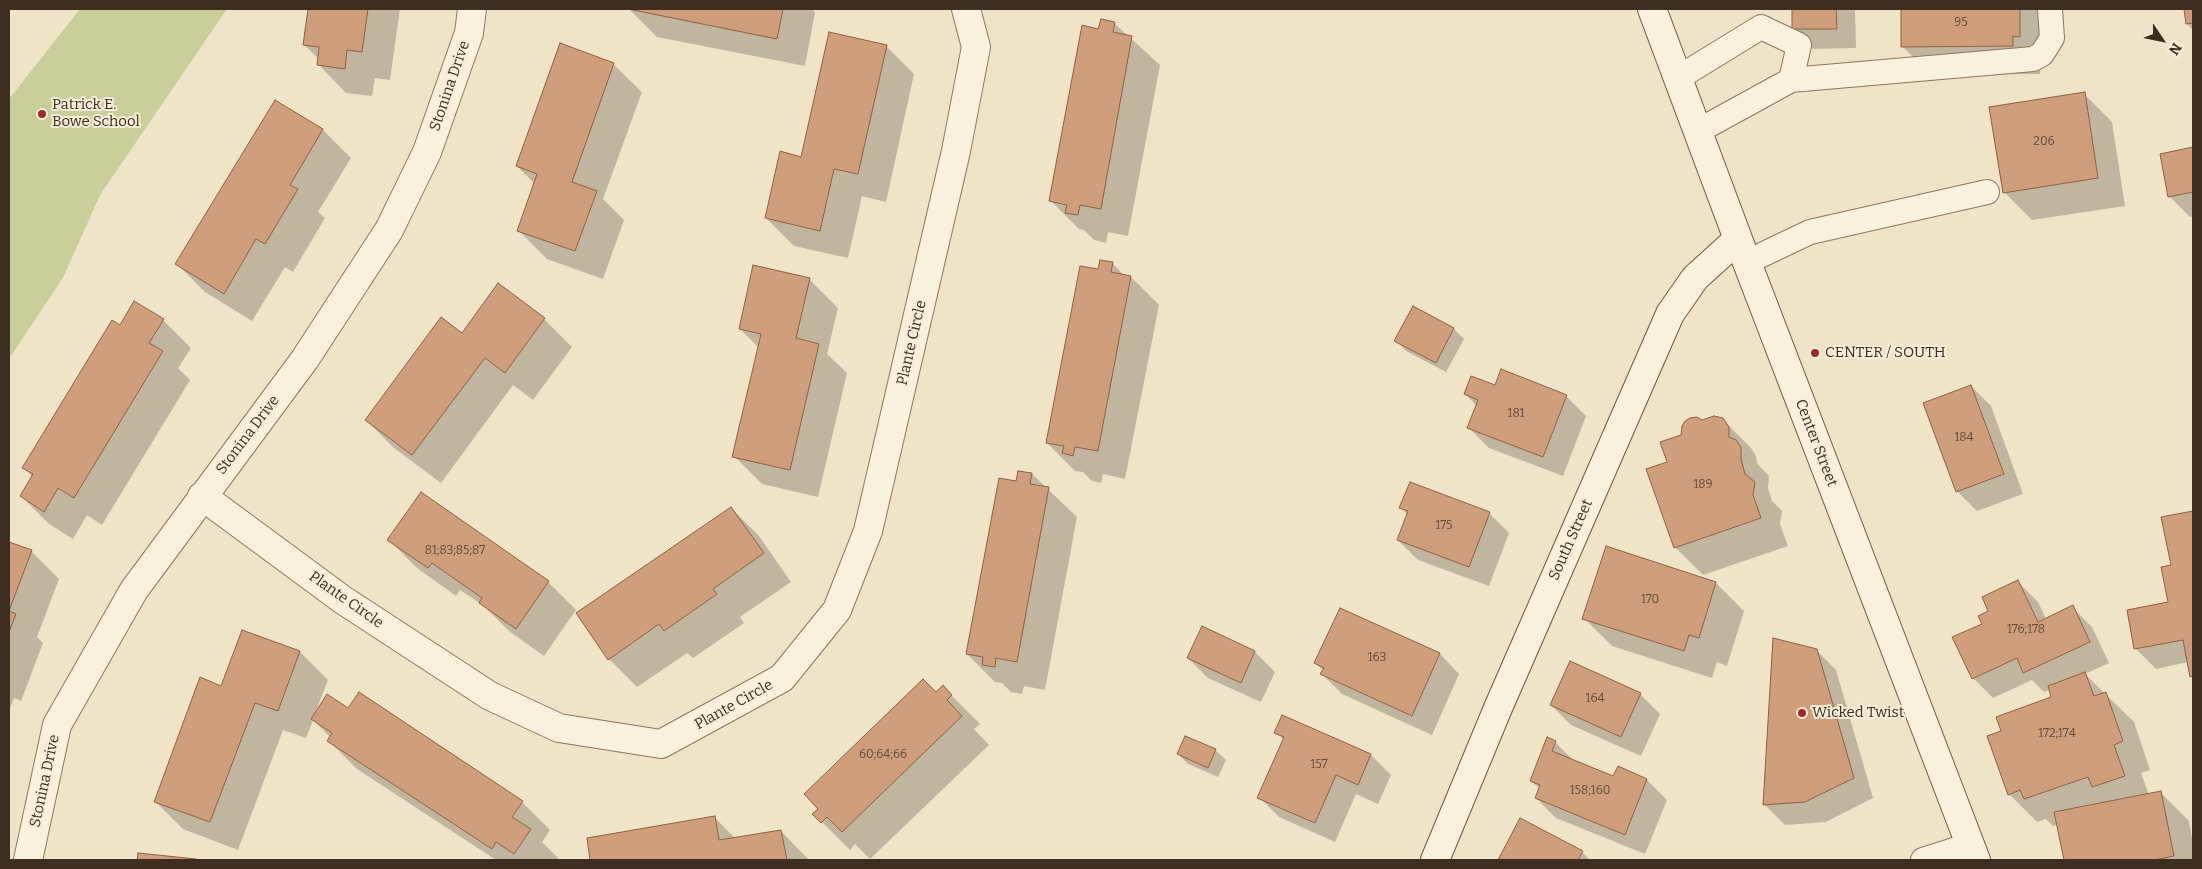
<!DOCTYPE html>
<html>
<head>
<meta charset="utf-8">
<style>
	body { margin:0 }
	#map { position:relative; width:2202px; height:869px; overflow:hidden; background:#f0e4c8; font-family:Bitter,serif }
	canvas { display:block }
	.frame { position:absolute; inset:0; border:10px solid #3d2e20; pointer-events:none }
	.north { position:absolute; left:2137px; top:15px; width:50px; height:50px; -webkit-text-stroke:4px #f7eed8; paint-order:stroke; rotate:124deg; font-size:14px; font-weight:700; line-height:20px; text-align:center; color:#3d2e20 }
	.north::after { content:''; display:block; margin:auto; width:18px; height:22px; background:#3d2e20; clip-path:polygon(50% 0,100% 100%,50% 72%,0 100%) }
</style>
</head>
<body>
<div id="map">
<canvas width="2202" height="869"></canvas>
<div class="frame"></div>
<div class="north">N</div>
</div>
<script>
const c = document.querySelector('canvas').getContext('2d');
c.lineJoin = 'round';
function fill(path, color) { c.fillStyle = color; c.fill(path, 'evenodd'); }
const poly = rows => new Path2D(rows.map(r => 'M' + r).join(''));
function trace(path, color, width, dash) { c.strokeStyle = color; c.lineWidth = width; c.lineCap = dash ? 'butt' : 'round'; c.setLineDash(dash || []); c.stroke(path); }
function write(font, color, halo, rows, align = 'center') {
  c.font = font + ' Bitter,serif'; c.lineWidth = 4; c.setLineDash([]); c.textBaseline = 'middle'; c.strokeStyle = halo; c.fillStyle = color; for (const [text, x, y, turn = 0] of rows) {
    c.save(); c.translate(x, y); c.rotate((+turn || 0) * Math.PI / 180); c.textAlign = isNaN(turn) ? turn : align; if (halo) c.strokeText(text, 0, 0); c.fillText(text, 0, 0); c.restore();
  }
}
fill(poly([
	[80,9,227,9,100,195,63,278,9,359,9,99]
]), '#c9cf9b');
fill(poly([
	[309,9,400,9,390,80,375,78,372,96,346,93,318,64,319,59,304,45],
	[629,9,812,9,815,12,805,66,657,37],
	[1793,9,1855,9,1856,48,1813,49,1793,29],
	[1902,9,2048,9,2040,74,1931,75,1903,47],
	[2185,9,2193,9,2193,30,2187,24],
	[1114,23,1160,65,1128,236,1108,232,1106,243,1094,240,1084,230,1079,229,1051,201,1099,30],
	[886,46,914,74,886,202,862,196,848,258,794,246,766,218,802,158],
	[613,64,642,92,603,199,624,220,603,279,547,259,519,231,535,184,517,166],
	[2084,94,2112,122,2125,206,2032,220,2004,192],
	[275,102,323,130,351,158,318,212,325,218,293,272,285,267,252,321,205,292,177,264],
	[2193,148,2193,216,2190,217,2170,197,2161,155],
	[1112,263,1125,276,1131,277,1159,305,1125,479,1103,474,1101,483,1092,481,1083,472,1075,471,1047,443,1099,270],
	[810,280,838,308,827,354,847,373,818,497,762,484,734,456,759,348,740,329],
	[1413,308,1454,329,1464,339,1446,372,1406,351,1396,340],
	[544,319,572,347,533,400,513,385,441,483,394,448,366,420,462,335],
	[163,320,191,348,178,368,190,380,102,525,87,515,73,539,49,524,21,496,33,477,24,468,120,327],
	[1971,386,1991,406,2023,494,1977,511,1957,491],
	[1495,387,1566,396,1586,416,1563,476,1489,448,1469,428,1477,406,1465,394],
	[1722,419,1751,448,1756,456,1757,463,1769,476,1768,488,1772,501,1782,511,1780,524,1788,546,1703,575,1675,547,1668,462,1683,436,1702,421],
	[1032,474,1077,517,1045,690,1024,686,1022,694,1011,692,1002,683,995,682,967,654,1017,482],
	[731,508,759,536,791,582,740,617,744,623,693,658,687,653,637,687,609,659],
	[1401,508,1489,513,1509,533,1489,586,1418,560,1398,540,1408,515],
	[2193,512,2193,679,2188,662,2156,669,2136,649,2128,611,2170,603,2172,566,2162,518],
	[389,540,548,582,576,610,544,656,509,631,484,606,460,590,456,596,417,568],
	[9,543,31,551,59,579,37,637,43,643,21,701,14,698,9,711],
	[2018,582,2038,602,2046,619,2072,607,2092,627,2109,663,2085,674,2134,722,2150,770,2141,773,2149,795,2161,793,2189,821,2193,844,2193,860,2065,860,2058,825,2053,826,2046,819,2037,822,2009,794,2003,732,2053,698,2050,689,2044,692,2032,680,1993,698,1973,678,1984,624,1990,612],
	[1716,583,1744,611,1727,666,1717,662,1712,678,1612,646,1584,618],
	[1340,609,1440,654,1459,674,1432,735,1342,694,1322,674,1324,671,1315,663],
	[1202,628,1255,652,1275,672,1261,702,1208,678,1188,658],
	[243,631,300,652,328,680,316,711,349,710,522,802,550,830,542,842,558,858,557,860,496,860,357,769,329,741,331,738,313,720,306,738,283,730,238,850,183,829,155,801,222,687],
	[1816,650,1836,670,1873,798,1826,822,1785,825,1765,805],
	[943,687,980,724,974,729,989,745,870,859,855,844,850,850,814,814],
	[1640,694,1660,714,1641,756,1571,725,1551,705],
	[1283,717,1371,755,1391,775,1378,804,1356,794,1335,842,1279,817,1259,797,1284,740,1276,732],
	[1555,742,1575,762,1614,778,1647,780,1667,800,1645,854,1556,818,1536,798,1540,789,1531,781],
	[1215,750,1226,760,1218,777,1188,764,1178,754],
	[715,818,736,839,781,831,809,860,592,860,588,839],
	[1521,820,1582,852,1590,860,1500,860],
	[139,854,195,860,138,860]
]), '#0003');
const building = poly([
	[308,9,368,9,362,52,347,50,345,69,317,65,319,47,303,45,308,9],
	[628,9,783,9,777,39,628,9],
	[1792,9,1836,9,1837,29,1792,29,1792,9],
	[1901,9,2020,9,2020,37,2013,36,2013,46,1901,47,1901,9],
	[2184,9,2193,9,2193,23,2186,24,2184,9],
	[1101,19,1115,22,1113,32,1132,36,1101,209,1080,205,1078,215,1065,213,1067,205,1049,201,1082,25,1098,29,1101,19],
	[829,32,887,45,858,174,834,169,820,231,765,218,780,151,801,157,829,32],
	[560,43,614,63,572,182,597,191,575,251,517,231,537,174,516,166,560,43],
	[2085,92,2098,178,2003,193,1989,107,2085,92],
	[275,100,323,129,290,185,298,189,265,244,256,239,224,294,175,264,275,100],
	[2193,147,2193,192,2168,197,2160,154,2193,147],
	[1100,260,1113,262,1111,272,1131,276,1098,451,1075,447,1073,456,1062,453,1064,446,1046,443,1080,266,1098,269,1100,260],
	[753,265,810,278,796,338,819,344,790,470,732,457,761,334,739,329,753,265],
	[498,283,545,318,505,373,485,358,412,455,365,420,441,317,462,333,498,283],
	[134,301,164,319,149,343,163,351,74,498,58,488,44,512,20,496,33,474,22,468,112,320,120,325,134,301],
	[1413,306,1454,328,1436,363,1394,341,1413,306],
	[1501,369,1567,395,1543,457,1467,428,1478,400,1464,394,1471,376,1495,385,1501,369],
	[1971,385,2004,474,1956,492,1923,403,1971,385],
	[1714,416,1723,418,1729,427,1729,437,1736,440,1741,447,1741,459,1745,474,1755,482,1753,495,1761,518,1674,548,1646,469,1667,462,1660,442,1681,435,1682,426,1685,421,1690,418,1697,417,1702,420,1714,416],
	[1018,471,1032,473,1030,484,1049,487,1017,662,996,658,995,667,982,665,983,657,966,654,999,478,1016,481,1018,471],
	[1410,482,1490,512,1469,567,1397,540,1408,511,1399,508,1410,482],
	[421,492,549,581,516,629,479,603,482,598,432,563,428,568,387,540,421,492],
	[731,507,764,553,713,589,717,594,664,631,659,624,608,660,576,613,731,507],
	[2193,511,2193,676,2190,677,2183,640,2134,649,2127,610,2168,602,2161,567,2171,565,2161,517,2193,511],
	[9,542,32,550,9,611,16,614,9,632,9,542],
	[1606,546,1716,582,1699,638,1689,635,1684,651,1582,619,1606,546],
	[2018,580,2038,622,2073,605,2090,642,2023,673,2017,658,1972,679,1952,637,1982,624,1978,616,1988,611,1982,597,2018,580],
	[1340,608,1440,653,1412,716,1320,674,1324,668,1314,663,1340,608],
	[1202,626,1255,651,1241,683,1187,658,1202,626],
	[242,630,300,651,278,711,255,703,210,822,154,802,200,677,221,686,242,630],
	[1773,638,1817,649,1854,778,1805,802,1763,805,1773,638],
	[1570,661,1641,693,1621,737,1550,705,1570,661],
	[2085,672,2094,696,2106,692,2123,741,2114,745,2125,776,2092,787,2088,777,2024,799,2020,790,2008,795,1987,736,2001,731,1996,717,2051,697,2048,686,2085,672],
	[923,679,936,692,943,685,952,695,947,700,962,716,842,832,827,817,821,823,812,814,818,809,804,794,923,679],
	[359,692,523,801,512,817,531,829,514,854,496,842,492,849,327,741,332,733,311,719,327,694,348,708,359,692],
	[1282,715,1371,754,1358,785,1336,775,1315,823,1257,798,1284,737,1274,733,1282,715],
	[1185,736,1216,749,1208,768,1177,754,1185,736],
	[1547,737,1556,741,1552,751,1613,776,1618,766,1647,779,1625,835,1535,798,1540,785,1530,781,1547,737],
	[2161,791,2174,856,2155,860,2064,860,2054,812,2161,791],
	[715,816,719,840,781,830,787,860,590,860,587,838,715,816],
	[1520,818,1583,851,1578,860,1498,860,1520,818],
	[138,853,196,859,196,860,137,860,138,853]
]);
fill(building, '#cf9f7d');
trace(building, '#8d5f41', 1);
const lane = poly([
	[1678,78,1761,27,1799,45,1791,80],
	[1698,131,1791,80,2033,59,2042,54,2052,38,2050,9],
	[1747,262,1810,232,1987,192],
	[1923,860,1970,845]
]);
const street = poly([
	[202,496,343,600,490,696,559,728,661,744,782,678,837,610,868,531,956,151,976,47,966,9],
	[28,860,57,725,134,590,305,359,389,230,427,152,469,33,472,9]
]);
const secondary = poly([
	[1652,9,1738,239,1976,860],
	[1435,860,1498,708,1670,314,1695,278,1738,239]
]);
trace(lane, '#8d765c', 26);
trace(street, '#8d765c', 30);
trace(secondary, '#6f573f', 30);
trace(lane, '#faf1dc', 24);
trace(street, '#faf1dc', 28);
trace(secondary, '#faf1dc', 28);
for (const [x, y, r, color] of [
	[42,114,5,"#9e2a2b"],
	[1815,353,5,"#9e2a2b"],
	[1802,713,5,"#9e2a2b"]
]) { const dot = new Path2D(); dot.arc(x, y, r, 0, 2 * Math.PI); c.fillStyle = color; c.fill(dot); trace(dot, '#f7eed8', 2); }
write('12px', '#624a37', null, [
	["95",1961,23],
	["206",2044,142],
	["181",1516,414],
	["184",1964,438],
	["189",1703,485],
	["175",1444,526],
	["81;83;85;87",455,551],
	["170",1650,600],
	["176;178",2026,630],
	["163",1377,658],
	["164",1595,699],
	["172;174",2057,734],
	["60;64;66",883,755],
	["157",1319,765],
	["158;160",1590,791]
]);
write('15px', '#3d2e20', '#f7eed8', [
	["Stonina Drive",450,86,-71],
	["Plante Circle",912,343,-77],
	["Stonina Drive",248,435,-53],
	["Center Street",1816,443,69],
	["South Street",1571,540,-66],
	["Plante Circle",346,600,35],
	["Plante Circle",734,705,-29],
	["Stonina Drive",45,781,-78]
]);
write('15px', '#3d2e20', '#f7eed8', [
	["Patrick E.",52,105],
	["Bowe School",52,122],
	["CENTER / SOUTH",1825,353],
	["Wicked Twist",1812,713]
], 'left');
</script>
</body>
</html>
